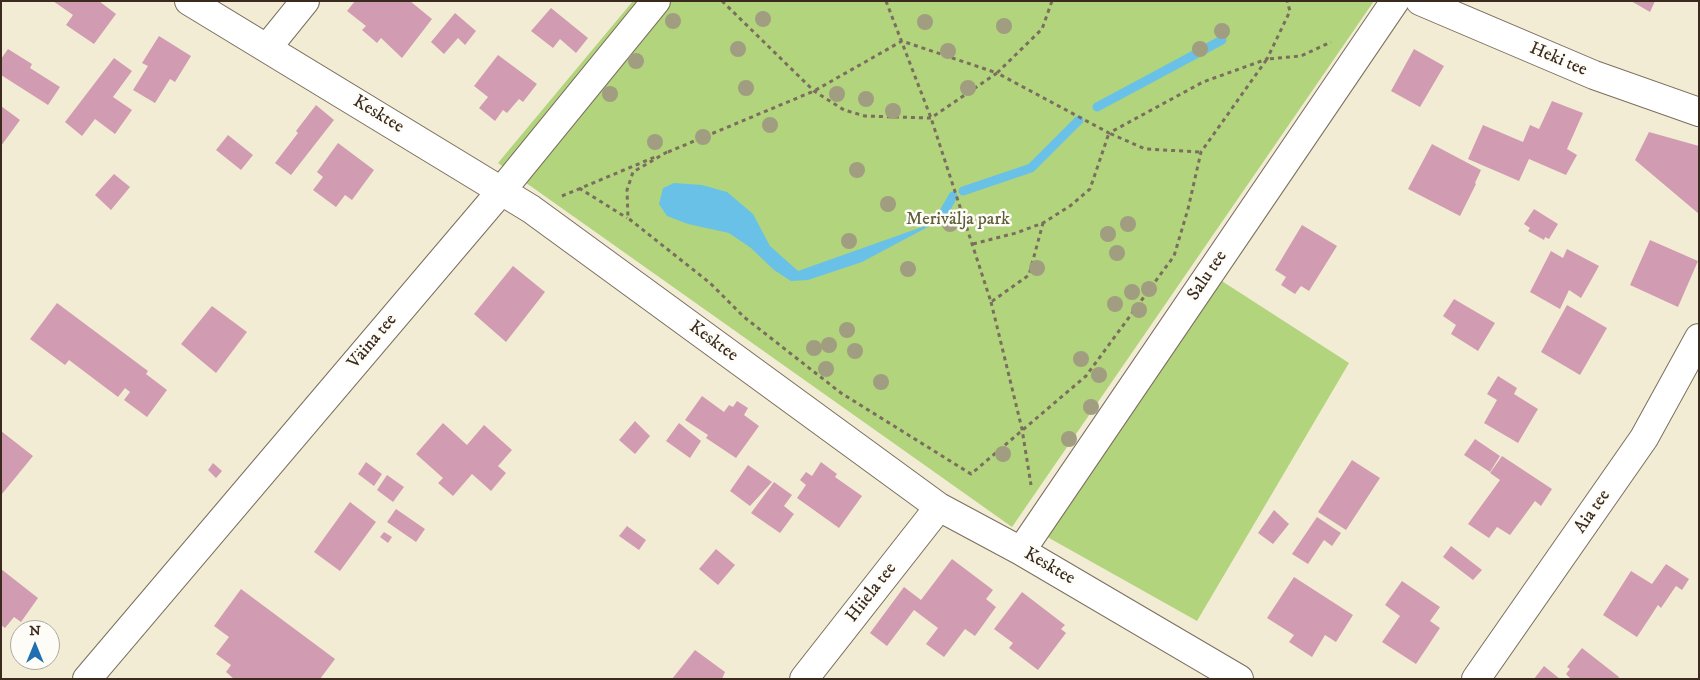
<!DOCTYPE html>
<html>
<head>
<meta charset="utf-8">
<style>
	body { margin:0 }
	#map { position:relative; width:1700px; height:680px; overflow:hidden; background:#f2ecd5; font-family:"IM FELL DW Pica",serif }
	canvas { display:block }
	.frame { position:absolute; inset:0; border:2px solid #3b2a1e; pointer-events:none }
	.north { position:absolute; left:10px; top:620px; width:50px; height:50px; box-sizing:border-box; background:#fdfcf7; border:1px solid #afa8a0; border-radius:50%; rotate:0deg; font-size:14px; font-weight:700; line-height:20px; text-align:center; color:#3b2a1e }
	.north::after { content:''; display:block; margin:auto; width:18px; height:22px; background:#1f6fb2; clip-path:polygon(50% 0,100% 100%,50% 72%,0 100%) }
</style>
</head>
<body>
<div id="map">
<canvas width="1700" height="680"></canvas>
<div class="frame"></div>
<div class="north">N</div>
</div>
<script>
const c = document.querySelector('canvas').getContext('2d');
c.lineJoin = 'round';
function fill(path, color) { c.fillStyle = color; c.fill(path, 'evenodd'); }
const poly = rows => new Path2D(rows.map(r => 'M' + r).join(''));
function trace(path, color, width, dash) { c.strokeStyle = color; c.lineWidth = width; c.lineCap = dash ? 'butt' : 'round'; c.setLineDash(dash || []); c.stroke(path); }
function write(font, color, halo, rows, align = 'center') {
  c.font = font + ' "IM FELL DW Pica",serif'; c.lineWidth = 5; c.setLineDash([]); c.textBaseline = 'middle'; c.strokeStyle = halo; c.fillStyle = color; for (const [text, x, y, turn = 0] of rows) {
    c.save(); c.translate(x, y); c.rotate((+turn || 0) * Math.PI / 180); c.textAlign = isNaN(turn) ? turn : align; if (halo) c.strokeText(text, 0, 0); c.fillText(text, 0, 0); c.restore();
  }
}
fill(poly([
	[633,1,1374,1,1012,527,498,163],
	[1214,276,1349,363,1197,621,1042,534]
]), '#b2d47c');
fill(poly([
	[674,183,702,185,727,192,753,214,770,246,798,271,939,221,862,262,808,280,791,281,774,270,751,248,729,233,688,224,667,216,659,204,663,188]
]), '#69c1e7');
trace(poly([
	[1097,107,1222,40],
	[963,191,1031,168,1079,120],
	[939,221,953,196]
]), '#69c1e7', 9);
fill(poly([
	[53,1,99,1,116,14,94,44,66,25,73,15],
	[355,1,410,1,432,19,402,58,381,38,377,43,362,30,366,26,347,11],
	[1631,1,1655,1,1650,12],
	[551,8,588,38,576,53,560,39,553,48,531,31],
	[455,13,476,31,465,45,458,38,444,54,431,42],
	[159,36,191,56,175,82,170,79,155,103,133,90,148,66,142,63],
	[8,49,32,64,30,68,60,87,48,105,1,75,1,59],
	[1414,49,1444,66,1420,107,1391,91],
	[498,55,537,84,523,102,519,99,507,113,503,110,495,121,479,108,488,97,474,86],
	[114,58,132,71,113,97,132,110,115,134,95,119,82,136,65,122],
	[1552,101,1583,113,1567,149,1577,155,1566,175,1529,159,1519,181,1468,159,1483,125,1523,142,1530,125,1539,129],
	[316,105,334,120,291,175,275,163,298,133,296,131],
	[1,106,20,120,1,146],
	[1649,132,1699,146,1699,214,1635,160],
	[228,135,253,155,241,170,216,150],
	[338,143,374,170,352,200,345,195,336,207,313,190,323,177,317,172],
	[1432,144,1481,170,1475,183,1476,184,1460,216,1408,189],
	[114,174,130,187,111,210,95,195],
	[1534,209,1558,224,1549,239,1545,237,1544,240,1528,231,1530,228,1524,224],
	[1302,225,1337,246,1309,291,1301,286,1295,294,1281,285,1286,277,1275,270],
	[1650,240,1698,261,1678,307,1630,285],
	[1567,249,1599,266,1581,298,1569,290,1560,309,1530,292,1551,251,1563,258],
	[513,266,545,292,506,342,474,314],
	[1454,299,1495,323,1478,351,1451,334,1456,325,1443,316],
	[57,303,148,371,146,374,167,390,147,417,124,400,130,392,125,388,118,397,69,360,65,365,30,339],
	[1567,305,1607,328,1580,375,1541,352],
	[212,306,247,332,216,373,181,344],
	[1498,376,1517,388,1514,394,1538,409,1518,443,1484,423,1497,400,1487,394],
	[702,396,724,412,729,405,733,407,737,401,748,408,744,415,759,426,736,458,706,438,708,435,685,420],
	[635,421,650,436,635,454,619,440],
	[443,423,467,445,484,425,512,450,498,466,506,473,491,491,472,474,453,496,438,483,443,478,416,454],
	[679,423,701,441,690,458,666,441],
	[1,431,33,456,2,494,1,493],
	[1475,439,1500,456,1490,472,1464,455],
	[1502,456,1552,489,1541,506,1535,501,1510,535,1497,527,1489,538,1468,524,1500,480,1490,473],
	[1352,460,1380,478,1346,530,1318,512],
	[366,462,382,474,374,486,358,474],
	[821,462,837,474,835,477,862,496,839,528,797,498,806,485,800,480,806,472,812,476],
	[213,463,222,471,216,478,208,470],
	[748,465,772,482,750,506,730,491],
	[387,475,404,487,393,502,377,490],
	[774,482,792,495,784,506,794,514,780,533,751,513],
	[350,502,376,522,340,571,314,552],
	[396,509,425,529,416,542,387,522],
	[1274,510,1289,524,1273,544,1258,533],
	[1317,517,1341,533,1332,546,1324,540,1308,564,1292,554],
	[627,526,646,540,639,550,619,536],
	[384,532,392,537,388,543,380,537],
	[1451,546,1482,570,1473,580,1443,557],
	[716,549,735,565,718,585,699,569],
	[952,559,993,590,986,599,996,607,975,636,965,629,944,657,926,644,938,628,914,610,887,646,870,633,904,587,921,600],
	[1666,564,1689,579,1682,590,1676,586,1661,608,1658,605,1637,637,1603,615,1631,571,1652,584],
	[1,569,38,598,21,622,14,617,5,628,1,625],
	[1294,577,1353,615,1336,642,1325,635,1312,657,1289,642,1294,635,1267,618],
	[1402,581,1440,607,1430,621,1440,628,1416,664,1382,642,1400,616,1385,605],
	[241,589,335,659,320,679,234,679,226,672,231,665,216,654,229,637,214,626],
	[1022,592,1065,625,1061,629,1066,633,1038,670,1009,648,1013,643,994,629],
	[1582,648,1619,677,1618,679,1571,679,1566,674,1570,669,1567,667],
	[695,650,725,672,722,679,672,679],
	[1544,666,1560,679,1534,679]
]), '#d19cb1');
const minor = poly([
	[189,1,531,209,939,507,1021,551,1239,679],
	[1420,1,1594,75,1699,112],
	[267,48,305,1],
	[1021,551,1395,1],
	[87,679,502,190,656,1],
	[804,679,939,507],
	[1476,679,1644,438,1699,338]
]);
trace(minor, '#7b6e5e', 30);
trace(poly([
	[722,1,814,91,844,110,865,116,931,118,997,73,1109,133,1203,82,1267,59,1290,11,1287,1],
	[886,1,931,118,991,302,1029,275,1043,223],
	[667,152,633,172,627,190,628,218,710,283,744,317,841,393,971,474,1086,376,1174,256,1188,209,1201,152,1267,59,1301,56,1331,42],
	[668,152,814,91,902,41,997,73,1042,29,1052,1],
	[579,188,627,218],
	[562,196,655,157],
	[973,244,1016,233,1043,223,1070,206,1090,189,1109,133,1145,149,1201,152],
	[991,302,1022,429,1031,485]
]), '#7b6e5e', 3, [4, 4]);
trace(minor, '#fff', 28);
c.fillStyle = '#a19d80';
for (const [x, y] of [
	[763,19],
	[673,21],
	[925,22],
	[1004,26],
	[1222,31],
	[738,49],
	[1200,49],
	[948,51],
	[636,61],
	[746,88],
	[968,88],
	[610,94],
	[837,94],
	[866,99],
	[893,111],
	[770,125],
	[703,137],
	[655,142],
	[857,170],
	[888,204],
	[950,224],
	[1128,224],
	[1108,234],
	[849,241],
	[1117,253],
	[1037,268],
	[908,269],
	[1149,289],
	[1132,292],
	[1115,304],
	[1139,310],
	[847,330],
	[829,345],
	[814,348],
	[855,351],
	[1081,359],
	[826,369],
	[1099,375],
	[881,382],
	[1091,407],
	[1069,439],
	[1003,454]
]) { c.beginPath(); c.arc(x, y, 8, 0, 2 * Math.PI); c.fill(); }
write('18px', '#3b2a1e', '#fdfcf7', [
	["Heki tee",1558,60,23],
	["Kesktee",378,115,31],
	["Salu tee",1208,276,-56],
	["Väina tee",373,342,-50],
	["Kesktee",713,342,36],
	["Aia tee",1593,512,-55],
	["Kesktee",1049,567,30],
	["Hiiela tee",872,593,-52]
]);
write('18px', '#5f5d3a', '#fdfcf7', [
	["Merivälja park",958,220]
]);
</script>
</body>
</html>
